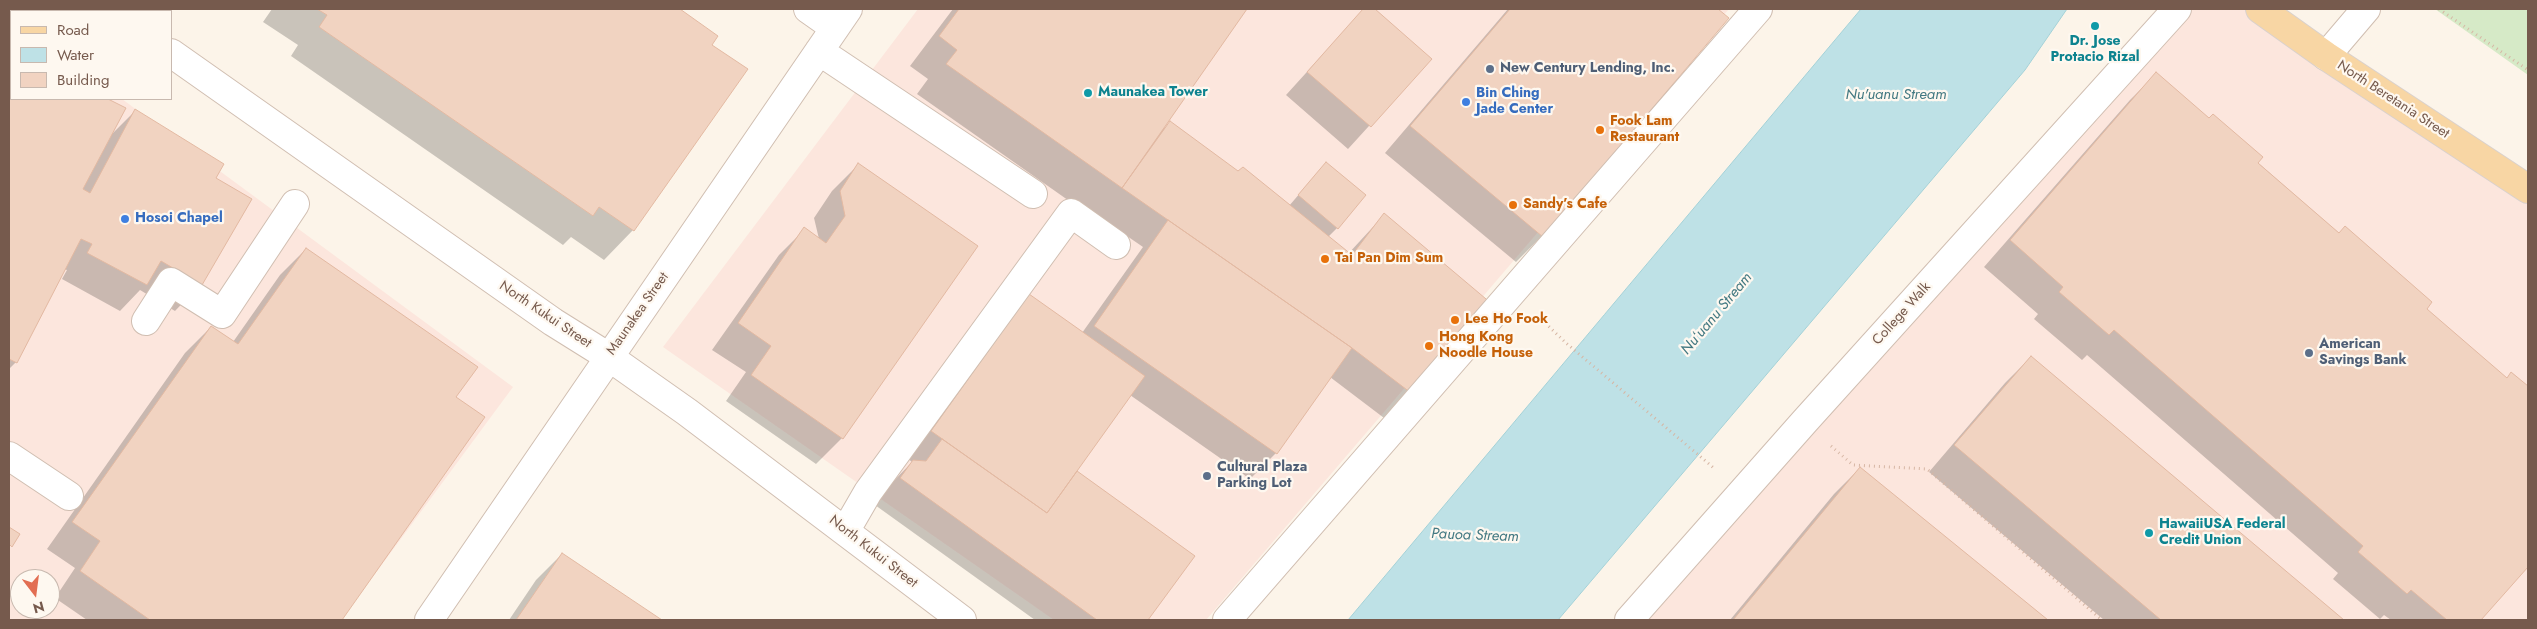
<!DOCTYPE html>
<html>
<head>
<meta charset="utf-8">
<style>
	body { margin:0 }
	#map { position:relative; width:2537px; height:629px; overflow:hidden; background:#fcf4e9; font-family:Jost,sans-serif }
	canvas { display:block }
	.frame { position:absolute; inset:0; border:10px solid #765a4d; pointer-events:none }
	.legend { position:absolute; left:10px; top:10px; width:162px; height:90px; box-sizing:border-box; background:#fef8f0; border:1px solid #c8b9af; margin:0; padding:6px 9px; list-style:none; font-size:15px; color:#765a4d }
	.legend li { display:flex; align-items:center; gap:10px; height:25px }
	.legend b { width:25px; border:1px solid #c8b9af }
	.north { position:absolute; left:10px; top:569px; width:50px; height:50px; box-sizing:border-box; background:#fef8f0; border:1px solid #c8b9af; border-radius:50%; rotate:165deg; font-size:14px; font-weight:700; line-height:20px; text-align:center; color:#765a4d }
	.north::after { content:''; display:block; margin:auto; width:18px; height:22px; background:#e26e52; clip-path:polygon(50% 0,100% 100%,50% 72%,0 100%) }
</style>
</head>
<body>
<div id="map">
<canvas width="2537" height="629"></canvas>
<div class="frame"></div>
<ul class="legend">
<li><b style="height:6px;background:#f8d6a4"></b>Road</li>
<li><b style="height:14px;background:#bee1e6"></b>Water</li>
<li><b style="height:14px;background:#f1d3c1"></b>Building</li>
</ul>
<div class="north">N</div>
</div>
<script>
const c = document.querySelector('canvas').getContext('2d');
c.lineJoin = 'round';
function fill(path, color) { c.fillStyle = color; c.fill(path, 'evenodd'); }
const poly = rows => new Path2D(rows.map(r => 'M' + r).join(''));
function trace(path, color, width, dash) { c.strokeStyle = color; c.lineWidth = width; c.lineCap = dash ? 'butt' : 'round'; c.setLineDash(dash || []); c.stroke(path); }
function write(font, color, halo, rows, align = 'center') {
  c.font = font + ' Jost,sans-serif'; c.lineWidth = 4.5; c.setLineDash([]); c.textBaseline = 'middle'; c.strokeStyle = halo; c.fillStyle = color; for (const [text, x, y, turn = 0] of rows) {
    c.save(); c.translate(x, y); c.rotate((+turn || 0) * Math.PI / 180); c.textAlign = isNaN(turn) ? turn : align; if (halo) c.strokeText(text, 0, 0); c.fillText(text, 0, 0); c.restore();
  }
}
fill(poly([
	[918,9,1729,9,1206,620,1054,620,663,347],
	[2177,9,2260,9,2528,189,2528,620,1636,620],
	[9,15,11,16,11,99,122,99,513,387,341,620,9,620],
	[20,579,50,579,50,609,20,609]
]), '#fce6dd');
fill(poly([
	[2435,9,2528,9,2528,75]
]), '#d6eac7');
const water = poly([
	[1861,9,2067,9,2025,70,1558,620,1348,620,1861,9]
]);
fill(water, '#bee1e6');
trace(water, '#a4d1d7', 1);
fill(poly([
	[272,9,678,9,717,36,710,45,633,230,604,260,571,237,563,245,291,56,298,45,263,22],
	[953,9,1245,9,1161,130,1171,123,1238,172,1289,206,1318,172,1337,228,1328,237,1348,254,1384,215,1490,304,1388,421,1330,377,1276,453,1250,479,1130,395,1076,471,1193,556,1147,620,1035,620,875,505,887,488,912,462,906,457,1003,322,1029,296,1082,333,1143,247,1095,214,1092,217,917,94,928,79,910,66],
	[1364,9,1373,9,1430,59,1348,149,1286,95],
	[1508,9,1716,9,1727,18,1542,236,1516,262,1385,153],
	[11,57,11,99,105,99,124,109,112,134,136,110,214,179,201,284,175,311,140,290,120,311,62,279,67,270,64,269,16,362,9,369,9,59],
	[2156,74,2506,379,2512,373,2528,388,2528,565,2480,620,2391,620,2384,615,2380,619,2333,579,2338,573,2087,355,2082,360,2034,319,2038,314,1984,267,2130,100],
	[858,165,842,438,816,464,726,401,746,372,712,350,779,255,805,229,819,239,814,218,832,191],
	[306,249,455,397,483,417,340,620,87,620,55,598,75,568,47,549,185,353,211,327,233,342,280,275],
	[2031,357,2342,620,2104,620,1929,472,2005,383],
	[1860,468,2046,620,1730,620,1834,494],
	[562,554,659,620,509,620,536,580]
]), '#0003');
const building = poly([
	[317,9,680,9,718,36,712,45,748,69,634,231,599,207,593,216,319,27,327,15,317,9],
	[959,9,1247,9,1122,188,946,64,957,50,939,36,959,9],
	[1363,9,1375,9,1432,59,1371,127,1307,72,1363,9],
	[1510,9,1718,9,1729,18,1543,237,1410,126,1510,9],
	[11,65,11,99,108,99,126,108,83,189,90,193,135,109,224,164,216,178,252,199,202,285,161,261,147,285,87,253,92,244,81,239,17,363,9,359,9,70,11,65],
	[2156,72,2209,118,2213,114,2263,157,2258,163,2339,233,2345,226,2432,302,2427,309,2507,378,2511,372,2528,386,2528,567,2481,620,2447,620,2411,590,2407,594,2358,552,2363,546,2114,330,2109,335,2059,292,2063,287,2010,240,2156,72],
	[1170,121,1238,171,1243,167,1352,255,1384,213,1492,304,1415,396,1352,348,1122,188,1170,121],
	[1326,162,1366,195,1338,229,1298,195,1326,162],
	[858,163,978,246,843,439,751,375,771,346,738,323,804,227,826,243,845,216,840,191,858,163],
	[1168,220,1352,348,1277,454,1094,326,1168,220],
	[306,248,478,367,456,397,485,417,342,620,150,620,80,571,100,541,72,522,211,326,238,344,306,248],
	[1029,294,1145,376,1047,513,931,431,1029,294],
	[2031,356,2344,620,2161,620,1954,445,2031,356],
	[942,439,1047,513,1077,471,1195,556,1148,620,1097,620,900,478,913,460,926,461,942,439],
	[1860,467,2048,620,1733,620,1860,467],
	[9,527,20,534,12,547,9,544,9,527],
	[562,553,662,620,516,620,562,553]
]);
fill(building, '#f1d3c1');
trace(building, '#e3b9a2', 1);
const minor = poly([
	[109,9,113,11],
	[808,9,835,28],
	[9,21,11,17],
	[819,51,1033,194],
	[171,53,553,322,609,357,687,412,962,620],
	[2326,56,2366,9],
	[146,321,171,282,222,314,295,204],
	[9,456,69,496],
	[846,530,868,492,1071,213,1116,245],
	[429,620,848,9],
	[1227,620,1758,9],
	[1629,620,1805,421,2177,9]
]);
const major = poly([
	[2260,9,2326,56,2528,189]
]);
trace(minor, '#d0beb1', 30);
trace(major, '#d9d1cd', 30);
trace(poly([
	[2439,9,2528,70],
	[9,87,11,82],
	[1538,316,1566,343,1715,469],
	[1831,446,1853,465,1927,469,2102,620]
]), '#d6b6a4', 3, [1, 4]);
trace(minor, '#fff', 28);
trace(major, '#f8d6a4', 28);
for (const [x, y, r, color] of [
	[2095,26,5,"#0f9aa8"],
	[1490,69,5,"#5c6f8a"],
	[1088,93,5,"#0f9aa8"],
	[1466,102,5,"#3f7fe0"],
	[1600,130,5,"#e8710a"],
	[1513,205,5,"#e8710a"],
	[125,219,5,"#3f7fe0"],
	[1325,259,5,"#e8710a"],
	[1455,320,5,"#e8710a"],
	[1429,346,5,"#e8710a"],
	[2309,353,5,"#5c6f8a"],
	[1207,476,5,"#5c6f8a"],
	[2149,533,5,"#0f9aa8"]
]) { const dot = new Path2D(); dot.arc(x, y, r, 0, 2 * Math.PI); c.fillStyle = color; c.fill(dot); trace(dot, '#fef8f0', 2); }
write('bold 14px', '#0d838f', '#fef8f0', [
	["Dr. Jose",2095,42,"center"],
	["Protacio Rizal",2095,58,"center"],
	["Maunakea Tower",1098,93],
	["HawaiiUSA Federal",2159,525],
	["Credit Union",2159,541]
], 'left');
write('bold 14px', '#4e5e75', '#fef8f0', [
	["New Century Lending, Inc.",1500,69],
	["American",2319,345],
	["Savings Bank",2319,361],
	["Cultural Plaza",1217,468],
	["Parking Lot",1217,484]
], 'left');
write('bold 14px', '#366cbe', '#fef8f0', [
	["Bin Ching",1476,94],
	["Jade Center",1476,110],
	["Hosoi Chapel",135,219]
], 'left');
write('14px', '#765a4d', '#fef8f0', [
	["North Beretania Street",2393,100,33],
	["Maunakea Street",638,314,-55],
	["College Walk",1902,314,-48],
	["North Kukui Street",545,315,34],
	["North Kukui Street",873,552,38]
]);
write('bold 14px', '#c56008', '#fef8f0', [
	["Fook Lam",1610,122],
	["Restaurant",1610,138],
	["Sandy’s Cafe",1523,205],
	["Tai Pan Dim Sum",1335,259],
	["Lee Ho Fook",1465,320],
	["Hong Kong",1439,338],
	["Noodle House",1439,354]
], 'left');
write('italic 15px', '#437982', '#fef8f0', [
	["Nu'uanu Stream",1896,95],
	["Nuʻuanu Stream",1717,314,-50],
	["Pauoa Stream",1475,536,2]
]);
</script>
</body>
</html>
